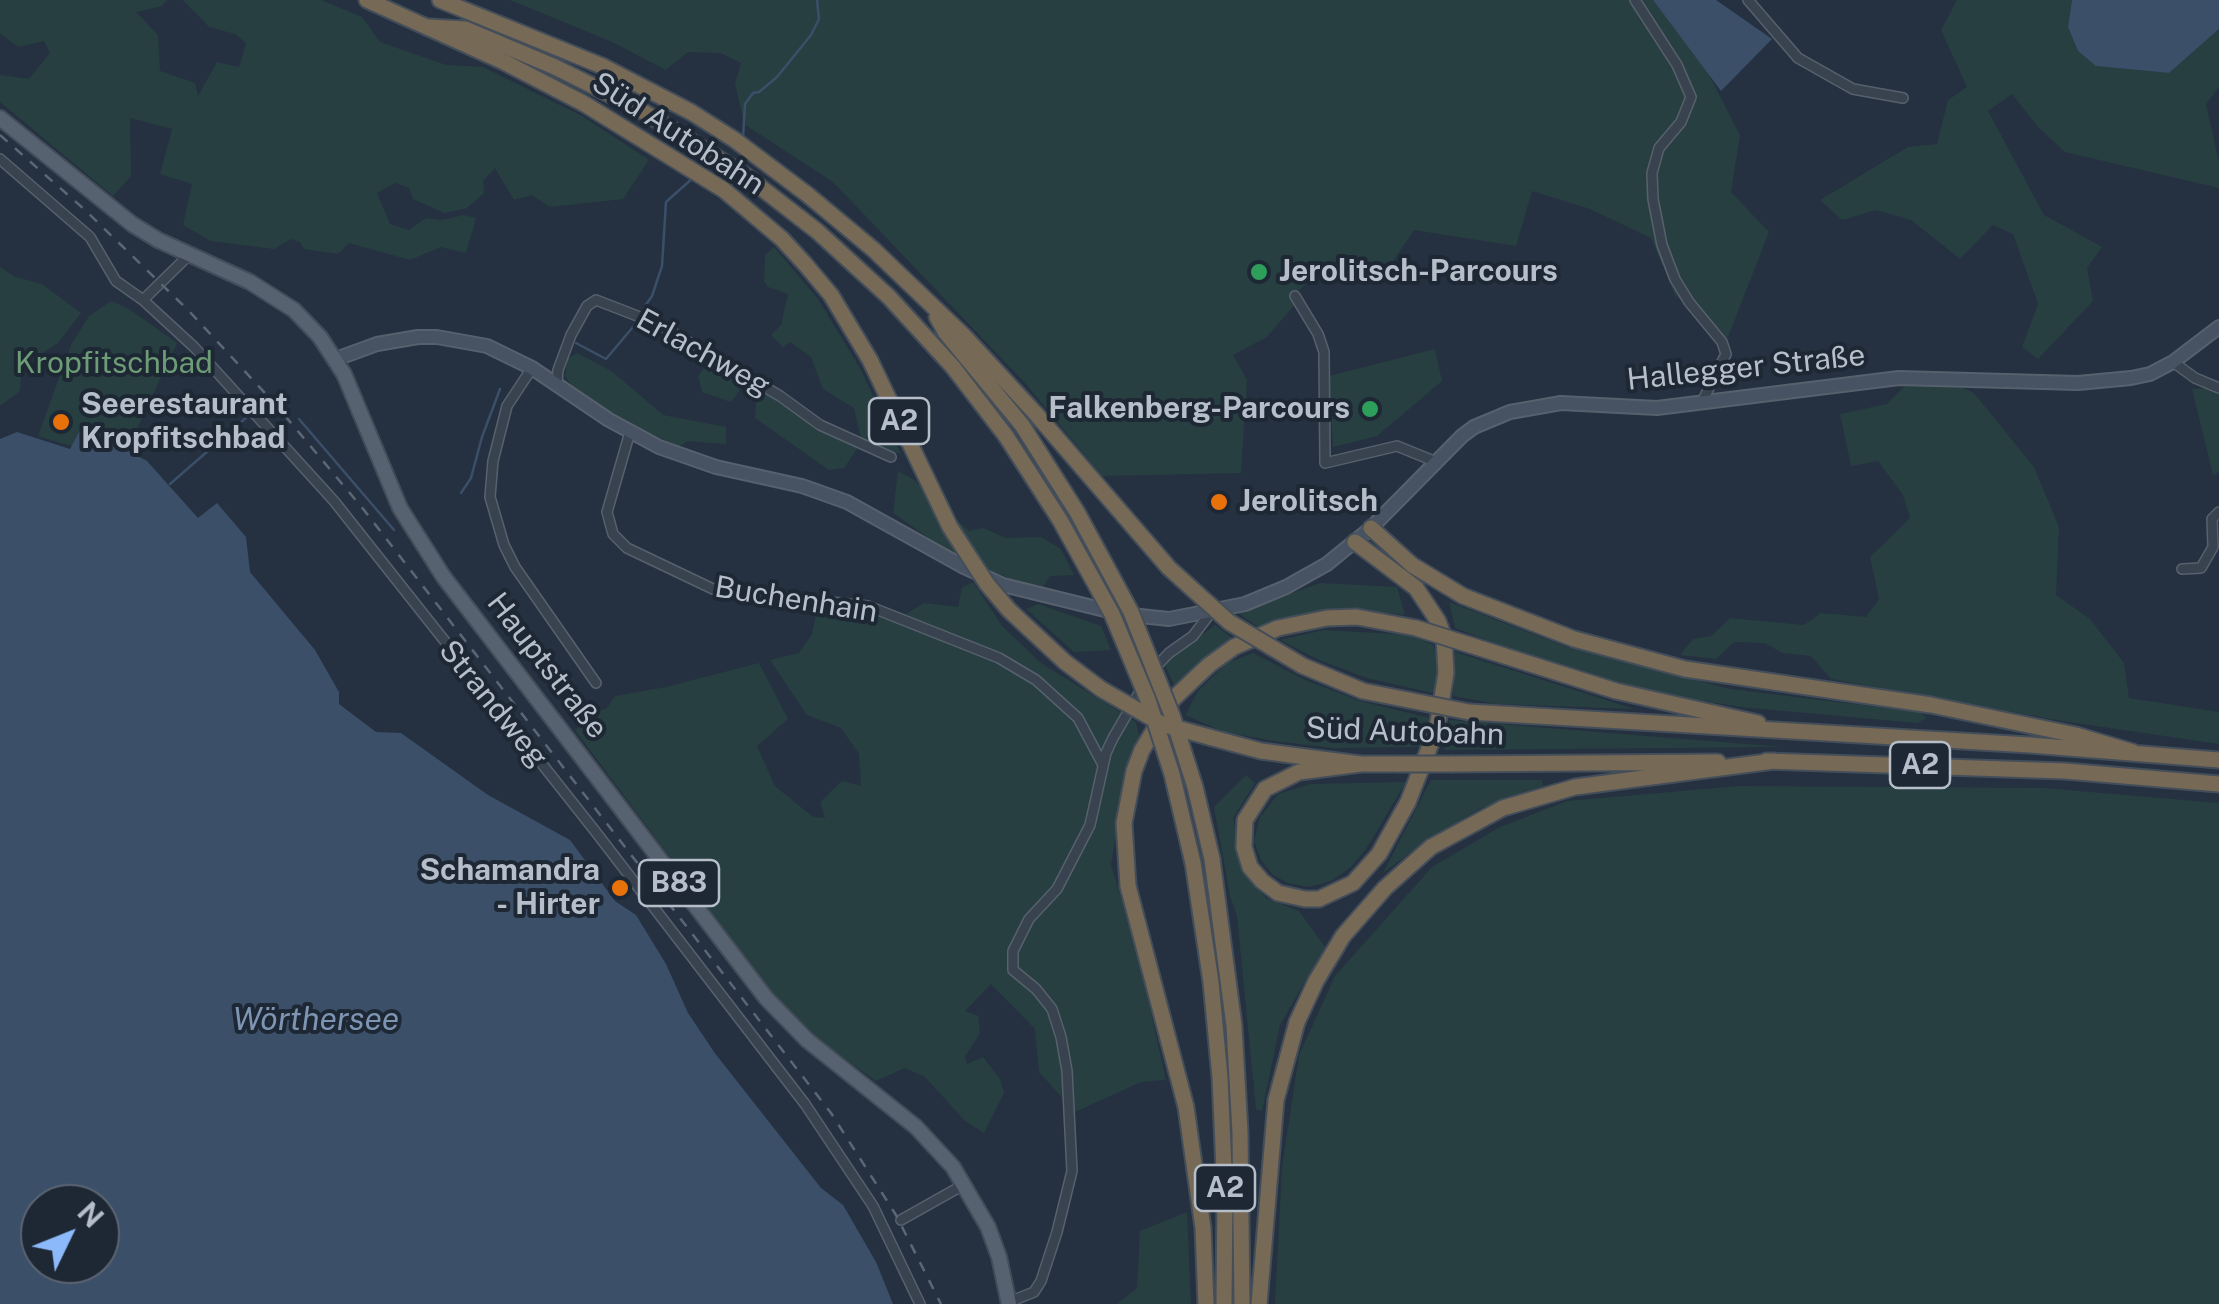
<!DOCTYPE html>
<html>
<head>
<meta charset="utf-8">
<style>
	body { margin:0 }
	#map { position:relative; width:2219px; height:1304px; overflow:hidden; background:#253140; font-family:"Public Sans",sans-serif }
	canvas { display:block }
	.north { position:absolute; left:20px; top:1184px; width:100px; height:100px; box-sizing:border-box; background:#1e2835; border:2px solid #5b6471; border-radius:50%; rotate:47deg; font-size:28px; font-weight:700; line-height:40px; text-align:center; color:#b6beca }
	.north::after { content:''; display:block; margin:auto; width:35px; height:45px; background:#8cb9f9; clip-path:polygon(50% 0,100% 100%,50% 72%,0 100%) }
</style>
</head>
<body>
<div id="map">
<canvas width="2219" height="1304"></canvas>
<div class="north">N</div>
</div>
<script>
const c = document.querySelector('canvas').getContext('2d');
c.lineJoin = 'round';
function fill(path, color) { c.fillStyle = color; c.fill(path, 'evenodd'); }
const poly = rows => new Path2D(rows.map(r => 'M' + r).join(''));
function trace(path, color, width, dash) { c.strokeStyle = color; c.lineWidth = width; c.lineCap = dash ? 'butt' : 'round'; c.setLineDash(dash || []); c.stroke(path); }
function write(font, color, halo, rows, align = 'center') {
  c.font = font + ' "Public Sans",sans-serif'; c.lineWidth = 8; c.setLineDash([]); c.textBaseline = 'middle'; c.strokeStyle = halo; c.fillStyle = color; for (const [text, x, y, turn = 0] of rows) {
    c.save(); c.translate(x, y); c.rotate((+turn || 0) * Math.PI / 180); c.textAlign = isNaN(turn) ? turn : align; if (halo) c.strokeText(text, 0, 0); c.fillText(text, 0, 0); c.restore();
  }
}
fill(poly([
	[0,0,167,0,162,6,136,12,158,35,160,71,195,83,198,96,217,62,239,67,246,43,235,34,209,27,183,0,321,0,362,17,380,42,446,65,483,67,582,116,649,160,623,199,550,207,532,195,514,200,495,168,483,181,484,193,467,208,444,213,413,199,409,188,395,183,377,193,390,224,409,230,426,218,442,220,464,215,476,218,466,253,441,247,410,260,349,243,338,254,304,249,300,242,291,239,274,249,211,241,183,225,192,184,160,174,172,129,130,118,131,176,113,196,0,102,0,75,29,79,50,53,44,41,18,47,0,33],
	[510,0,1653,0,1708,73,1740,135,1731,192,1769,232,1726,342,1675,295,1651,238,1590,209,1532,191,1516,246,1414,230,1392,263,1308,282,1297,292,1296,303,1267,337,1233,355,1247,380,1241,473,1102,476,1025,383,833,182,744,124,735,83,741,63,721,53,688,52,666,70,610,41],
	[1957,0,2072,0,2068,27,2078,51,2097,66,2169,73,2219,29,2219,87,2206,104,2219,162,2219,188,2065,152,2037,126,2012,94,1988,111,2044,215,2102,247,2087,268,2093,301,2038,359,2022,347,2038,304,2013,234,1993,225,1960,259,1911,220,1876,210,1842,220,1820,200,1908,147,1937,144,1948,100,1967,87,1941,30],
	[774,247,818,299,861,370,901,454,861,439,854,408,823,389,811,357,790,342,783,347,771,335,781,325,788,294,768,287,764,281,765,255],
	[0,267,15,277,42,284,81,313,58,343,22,366,20,391,0,406],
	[111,301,129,309,177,343,127,450,80,432,71,446,38,436,71,345,89,316],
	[1435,349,1442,381,1377,436,1333,447,1329,376],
	[577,353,613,372,663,415,726,427,726,444,688,441,678,447,608,413,573,388,565,376,567,359],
	[710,360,764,390,819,430,859,446,844,468,829,470,755,418,757,395,742,387,731,402,702,392,698,376],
	[1909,382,1955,384,1974,393,2034,467,2059,527,2056,595,2090,619,2124,663,2129,698,2219,712,2219,744,2062,721,1831,679,1811,656,1782,653,1765,643,1734,642,1716,659,1680,655,1693,639,1711,636,1730,618,1804,625,1821,613,1866,617,1879,599,1870,557,1910,518,1903,495,1878,461,1851,466,1840,414,1887,404],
	[2219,387,2219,472,2213,475,2192,389],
	[898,471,913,479,969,531,983,528,1006,538,1041,537,1061,549,1074,575,1050,576,1040,591,955,556,893,513],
	[973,582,1003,627,1041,663,1136,722,1140,739,1127,766,1111,865,1135,941,1166,1080,1141,1082,1075,1112,1039,1072,1035,1029,991,984,965,1011,978,1016,980,1033,965,1057,967,1064,983,1057,1000,1079,1004,1093,984,1133,965,1121,925,1077,905,1068,876,1081,817,1039,769,990,575,730,581,726,579,715,606,709,615,696,666,687,759,663,788,719,757,746,775,786,813,817,825,818,820,802,842,781,861,786,859,754,841,728,807,715,770,660,799,653,812,634,817,609,846,616,906,614,924,603,958,607,962,588],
	[1320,583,1397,587,1405,615,1338,608,1258,627,1238,613],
	[1449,602,1567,647,1730,689,1920,712,1927,718,1917,723,1740,707,1663,694,1544,662,1455,628],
	[1038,604,1101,626,1111,650,1074,652,1026,609],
	[1215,625,1235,640,1175,687,1164,663],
	[1324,630,1411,635,1433,645,1440,667,1437,694,1367,678,1319,660,1280,640],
	[1455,652,1634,709,1497,704,1453,696],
	[1253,653,1305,680,1360,701,1429,718,1420,747,1334,748,1274,741,1224,732,1185,715,1198,691,1227,663],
	[1449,720,1783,747,1444,750],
	[1246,775,1255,783,1233,818,1243,871,1266,898,1299,911,1325,947,1280,1025,1262,1111,1256,1109,1237,916,1230,896,1214,807],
	[1431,780,1542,780,1543,786,1479,809,1426,841,1383,873],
	[1406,782,1366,849,1351,867,1331,881,1309,887,1288,883,1273,875,1261,860,1254,841,1260,817,1278,794,1311,784],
	[1740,786,2043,788,2219,803,2219,1304,1275,1304,1282,1167,1299,1055,1335,976,1432,867,1500,827,1567,801],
	[1187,1212,1191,1304,1117,1304,1137,1288,1140,1231]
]), '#273f41');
fill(poly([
	[1653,0,1716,0,1772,39,1721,91],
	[2072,0,2219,0,2219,29,2169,73,2096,66,2078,51,2068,27],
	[17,432,70,449,79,432,108,440,147,461,198,518,217,503,246,537,250,572,315,650,339,692,339,704,376,732,401,733,488,795,570,840,615,901,636,915,666,964,688,1013,714,1052,821,1188,843,1205,876,1262,893,1304,0,1304,0,439],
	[40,1204,100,1204,100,1264,40,1264]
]), '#3b4f69');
trace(poly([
	[743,138,745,104,753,93,759,92,777,77,811,35,819,19,817,0],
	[643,309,652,296,662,266,666,202,694,177],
	[576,343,606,359,638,321],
	[299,419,394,530],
	[170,484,248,416],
	[461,493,471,478,482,437,500,389]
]), '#3b4f69', 2.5);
const street = poly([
	[1635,0,1677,65,1691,97,1681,122,1659,148,1652,173,1653,199,1662,245,1675,279,1689,302,1722,342,1726,354,1703,400],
	[1748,0,1798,58,1853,89,1903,98],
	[0,159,90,237,116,281,143,300,194,347,334,501,595,831,805,1104,873,1206,920,1304],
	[1295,296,1318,334,1324,352,1325,463,1397,446,1434,461],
	[143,300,190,254],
	[2173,362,2195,378,2219,388],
	[532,368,507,406,493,461,490,497,504,545,515,567,596,683],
	[557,384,558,370,571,335,587,306,596,300,658,324,780,396,820,425,891,457],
	[630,432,607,512,613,534,627,548,713,589,868,606,999,658,1036,680,1078,718,1103,765],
	[2182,569,2201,568,2213,547,2212,519,2219,512],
	[901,1220,965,1184],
	[1009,1302,1034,1292,1041,1281,1057,1232,1072,1171,1067,1071,1061,1037,1052,1009,1036,989,1013,970,1013,951,1029,919,1057,889,1090,825,1106,753,1113,738,1152,671,1169,653,1193,636,1212,611]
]);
const secondary = poly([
	[336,359,377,344,418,337,437,337,487,346,532,368,609,420,659,447,716,467,802,486,847,502,964,567,1003,585,1121,614,1169,619,1245,604,1286,587,1327,564,1371,528,1462,436,1474,427,1510,412,1561,403,1657,408,1899,378,2078,383,2131,378,2150,374,2173,362,2219,327]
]);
const primary = poly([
	[0,118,132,224,158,240,250,282,294,310,320,337,344,374,400,508,443,576,766,998,807,1040,916,1127,953,1167,988,1227,999,1257,1009,1304]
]);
const highway = poly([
	[367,0,504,62,583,103],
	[440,0,602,66,691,112,735,140,808,195,874,250,964,336,1036,414],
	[429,27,465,29,555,67,639,109,746,176,817,231,889,297,953,367,1006,436],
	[937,317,946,333,1022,425],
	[1371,528,1412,565,1463,596,1574,639,1685,669,1931,705,2076,735,2133,752],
	[1355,542,1416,588,1438,621,1444,637,1446,673,1437,728,1408,802,1379,854,1353,883,1319,899,1305,899,1278,893,1262,881,1250,867,1244,847,1245,820,1265,789,1299,772,1361,764],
	[1470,645,1616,691,1758,723],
	[1469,712,2030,745,2219,760],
	[1209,737,1261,751,1298,756,1361,764,1399,764],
	[1766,761,2065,771,2219,784],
	[1452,764,1718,762],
	[1212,859,1234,1026,1240,1132,1242,1304],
	[1193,863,1211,982,1220,1077,1225,1193,1224,1304],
	[1206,1304,1203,1228,1186,1107,1128,886,1124,823,1134,771,1142,750,1173,699,1209,665,1234,647,1278,628,1327,618,1357,617,1416,628],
	[1259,1304,1276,1100,1297,1022,1316,981,1343,936,1385,888,1431,847,1503,808,1575,787,1774,761]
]);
trace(street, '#57616d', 12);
trace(secondary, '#57616d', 16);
trace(primary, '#434c59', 18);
trace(highway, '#444e5a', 19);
trace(street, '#394350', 9);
trace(secondary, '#475263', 12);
trace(primary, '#576270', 14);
trace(highway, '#766956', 15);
trace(poly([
	[0,135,85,210,189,311,276,405,364,510,831,1113,896,1215,941,1304]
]), '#5b6777', 2.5, [10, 10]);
const highwayBridge = poly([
	[583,103,724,190,782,239,805,264,831,295,870,360,950,527,987,584,1009,610,1065,662,1101,689,1162,724,1209,737],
	[1036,414,1169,568,1229,622,1303,666,1363,691,1469,712],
	[1022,425,1077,512,1131,612,1172,715,1195,787,1212,859],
	[1006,436,1060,520,1112,614,1148,700,1172,774,1193,863],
	[1416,628,1470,645],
	[1399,764,1452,764]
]);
trace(highwayBridge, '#444e5a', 19, []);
trace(highwayBridge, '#766956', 15);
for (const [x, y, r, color] of [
	[1259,272,10,"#2e9e5b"],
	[1370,409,10,"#2e9e5b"],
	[61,422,10,"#e8710a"],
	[1219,502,10,"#e8710a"],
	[620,888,10,"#e8710a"]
]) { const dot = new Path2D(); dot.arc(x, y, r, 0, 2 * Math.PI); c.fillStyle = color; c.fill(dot); trace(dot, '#1e2835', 4); }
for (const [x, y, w] of [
	[899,421,60],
	[1920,765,60],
	[679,883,80],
	[1225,1188,60]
]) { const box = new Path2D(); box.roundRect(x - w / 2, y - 23, w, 46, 8); c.fillStyle = '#1e2835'; c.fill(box); trace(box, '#b6beca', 2.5); }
write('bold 28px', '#b6beca', null, [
	["A2",899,421],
	["A2",1920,765],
	["B83",679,883],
	["A2",1225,1188]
]);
write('30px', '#b6beca', '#1e2835', [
	["Süd Autobahn",678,134,33],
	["Erlachweg",703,353,29],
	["Hallegger Straße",1746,368,-6],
	["Buchenhain",796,600,9],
	["Hauptstraße",547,666,52],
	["Strandweg",493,704,51],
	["Süd Autobahn",1405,732,2]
]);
write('bold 30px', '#b6beca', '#1e2835', [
	["Jerolitsch-Parcours",1279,272],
	["Seerestaurant",81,405],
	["Kropfitschbad",81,439],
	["Falkenberg-Parcours",1350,409,"right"],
	["Jerolitsch",1239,502],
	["Schamandra",600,871,"right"],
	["- Hirter",600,905,"right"]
], 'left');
write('30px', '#6d9c76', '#1e2835', [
	["Kropfitschbad",114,364]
]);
write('italic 32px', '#7d95b2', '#1e2835', [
	["Wörthersee",316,1020]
]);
</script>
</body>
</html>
